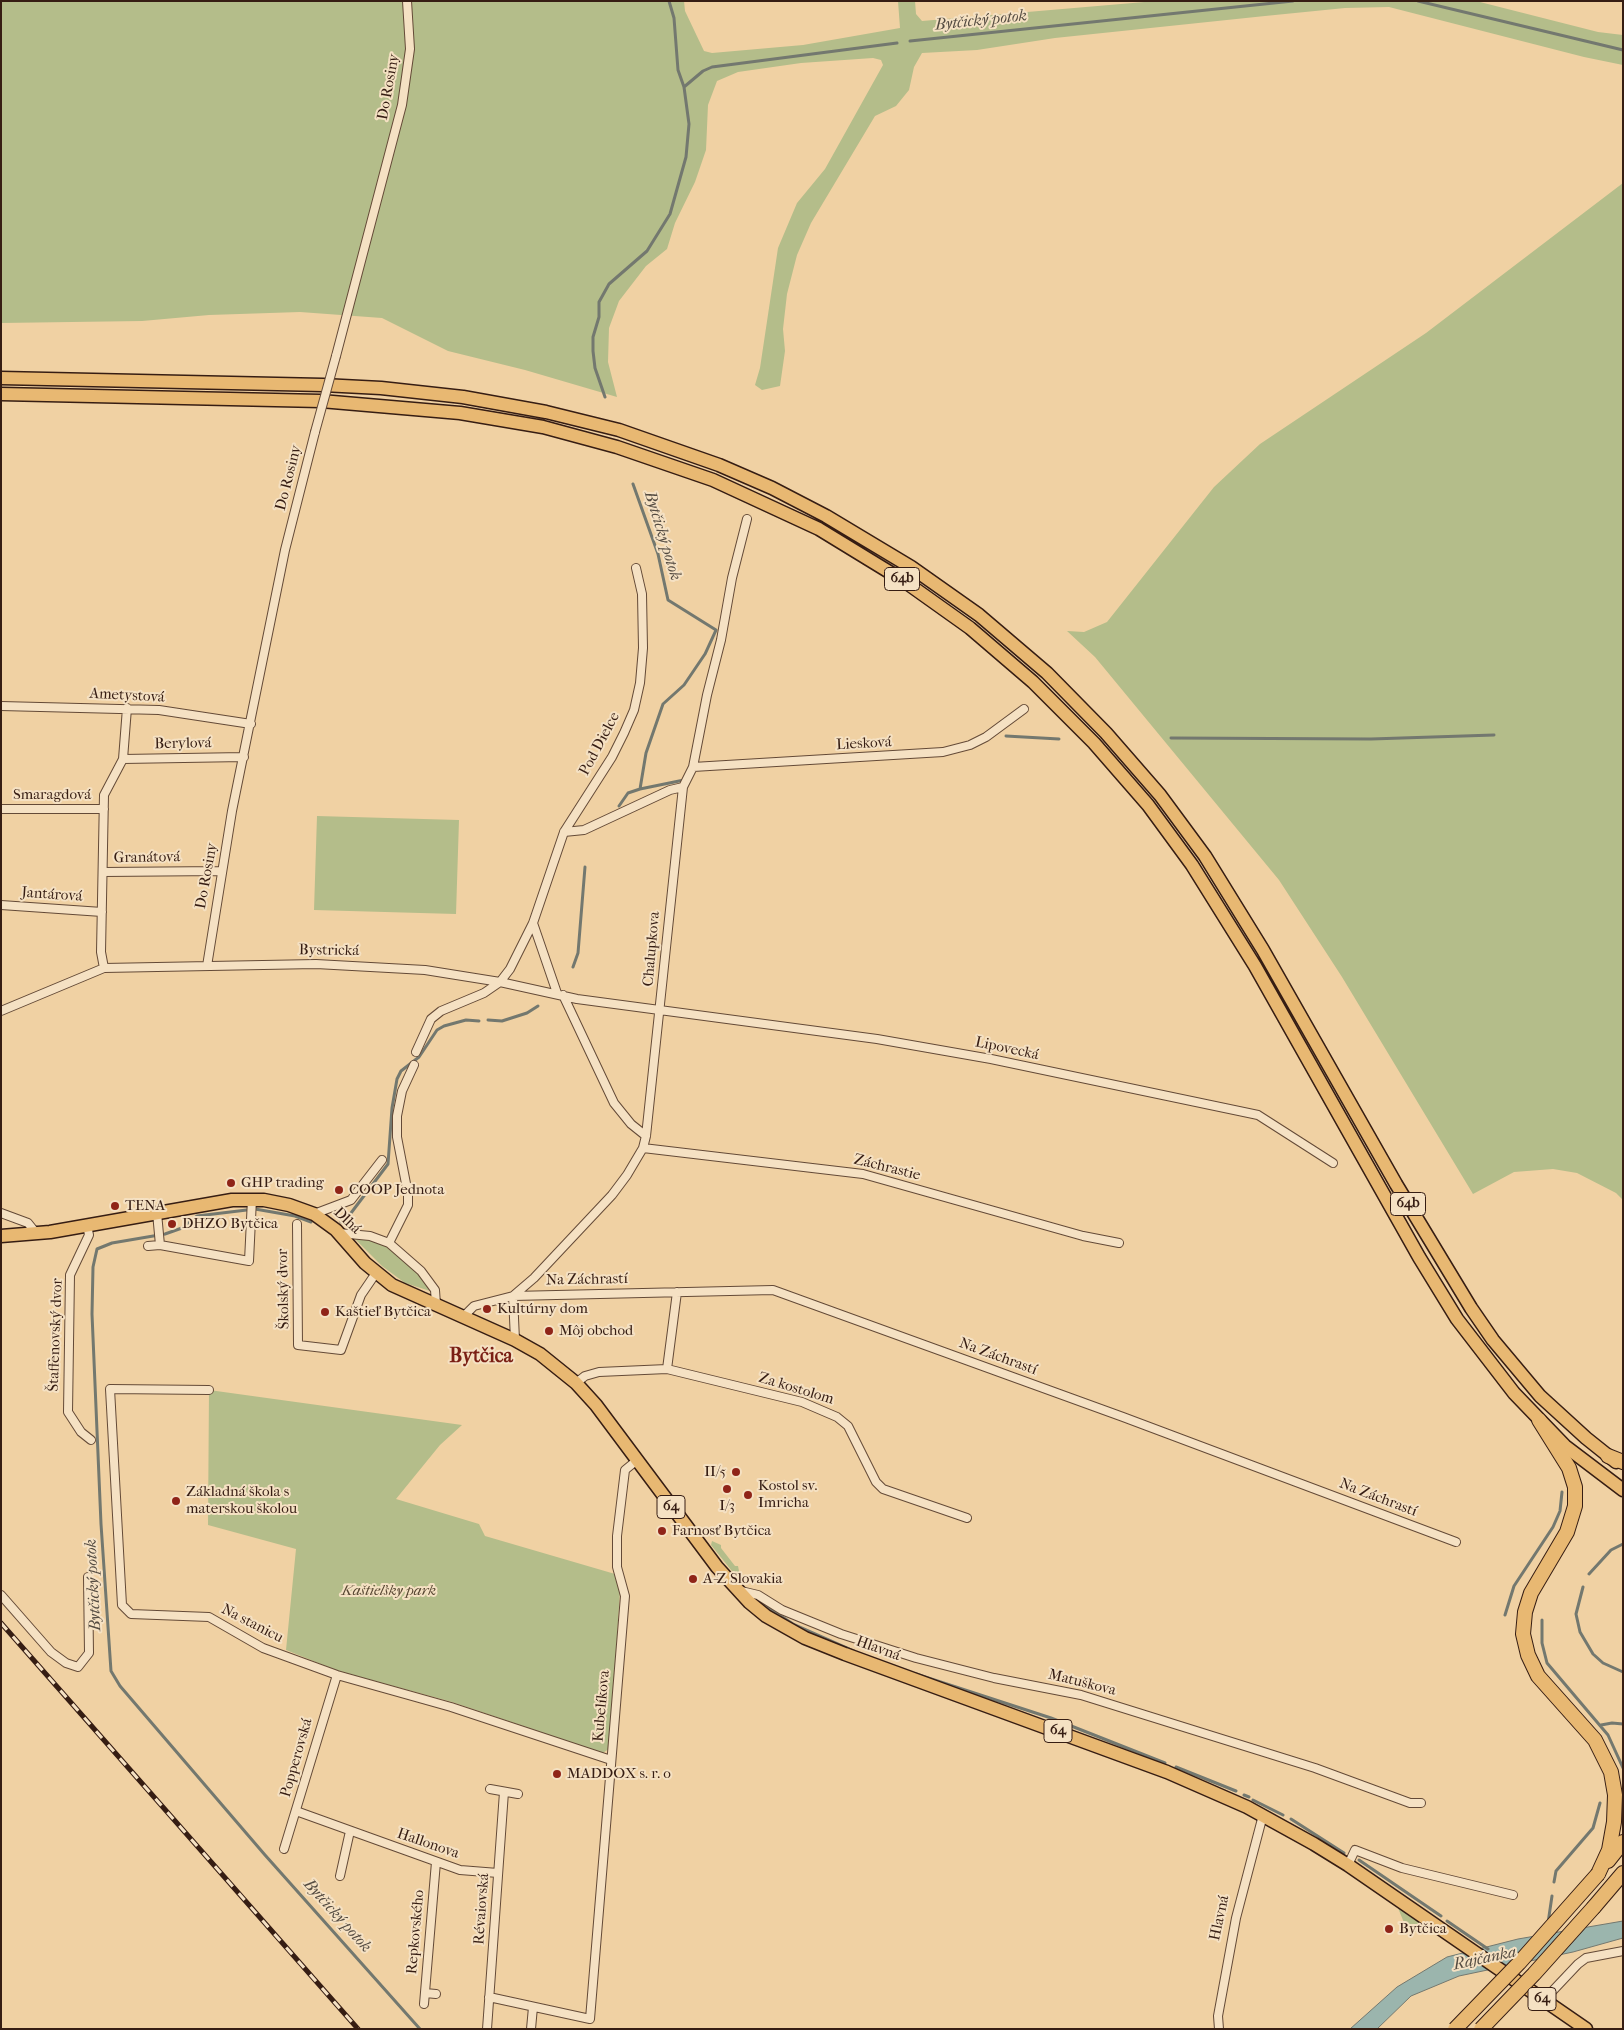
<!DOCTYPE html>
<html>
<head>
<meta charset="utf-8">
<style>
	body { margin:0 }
	#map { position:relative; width:1624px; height:2030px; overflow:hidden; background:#f0d1a3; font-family:"IM FELL French Canon",serif }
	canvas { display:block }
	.frame { position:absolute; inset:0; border:2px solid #361d13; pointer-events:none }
</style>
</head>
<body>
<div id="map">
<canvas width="1624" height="2030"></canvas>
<div class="frame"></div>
</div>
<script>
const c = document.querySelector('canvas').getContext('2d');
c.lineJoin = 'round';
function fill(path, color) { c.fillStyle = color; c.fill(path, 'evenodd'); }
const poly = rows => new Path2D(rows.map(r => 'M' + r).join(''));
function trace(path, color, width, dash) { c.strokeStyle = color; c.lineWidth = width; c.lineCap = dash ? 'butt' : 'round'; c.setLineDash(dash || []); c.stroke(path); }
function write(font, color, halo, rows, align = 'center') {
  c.font = font + ' "IM FELL French Canon",serif'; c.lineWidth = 4; c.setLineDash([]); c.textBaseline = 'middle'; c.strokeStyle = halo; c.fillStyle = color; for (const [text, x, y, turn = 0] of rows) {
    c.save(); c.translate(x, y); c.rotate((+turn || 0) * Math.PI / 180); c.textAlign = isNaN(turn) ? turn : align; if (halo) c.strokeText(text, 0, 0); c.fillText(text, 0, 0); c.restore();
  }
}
fill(poly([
	[1,1,684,1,685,11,704,51,712,53,803,45,900,28,898,1,915,1,916,14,922,21,1156,1,1476,1,1598,32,1623,35,1623,65,1584,57,1389,7,1345,8,1265,16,1055,38,977,50,922,53,914,67,909,90,896,106,875,116,811,223,797,255,787,294,783,329,785,351,780,386,762,390,755,385,760,368,778,248,797,203,825,169,883,65,881,60,873,58,801,63,738,72,717,81,708,105,706,150,695,182,675,223,667,249,646,266,619,301,609,328,608,362,617,397,525,370,448,351,382,318,300,312,209,315,142,321,1,323],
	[1623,183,1623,1200,1616,1193,1577,1173,1553,1169,1514,1172,1473,1194,1342,977,1279,880,1095,657,1067,631,1084,632,1107,622,1214,487,1260,444,1426,333],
	[317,816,459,820,456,914,314,910],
	[352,1236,383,1242,417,1272,430,1291,405,1283,382,1266],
	[209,1390,462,1425,440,1445,396,1499,479,1524,485,1536,615,1574,620,1591,610,1748,603,1753,452,1702,338,1671,286,1650,296,1549,208,1525],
	[712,1541,721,1545,721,1548,735,1566,738,1566,740,1576,736,1576,711,1545],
	[1398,1908,1419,1922,1418,1929,1415,1932,1407,1930]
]), '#b4bd8a');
const water = poly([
	[1623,1921,1623,1938,1573,1952,1459,1976,1411,1996,1377,2029,1350,2029,1397,1987,1447,1957,1518,1939,1623,1921]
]);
fill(water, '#9bb5ad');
trace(water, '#73786f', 1);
trace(poly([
	[1418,1,1623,50],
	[910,41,1293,1],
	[684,87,703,71,712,67,897,43],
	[605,397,595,368,593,351,593,337,599,317,599,302,609,284,647,251,670,214,686,157,689,124,684,87,678,70,674,18,669,1],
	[1006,736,1059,739],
	[1171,738,1371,739,1494,735],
	[640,789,684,780],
	[619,806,628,793,640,789,646,753,663,704,684,685,705,654,716,630,668,600,658,554,633,484],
	[573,967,578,953,585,867],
	[488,1020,502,1021,527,1013,538,1006],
	[311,1222,295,1216,255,1209,197,1216,182,1228,165,1234,112,1243,97,1249,93,1267,92,1314,101,1524,111,1671,120,1686,265,1855,420,2029],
	[341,1222,348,1217,388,1164,392,1108,397,1079,401,1071,419,1057,437,1030,444,1026,466,1020,479,1021],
	[1589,1574,1611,1550,1623,1544],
	[1583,1587,1576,1614,1580,1632,1593,1654,1603,1663,1623,1672],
	[758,1601,793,1624,854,1651],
	[1505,1615,1514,1586,1553,1527,1560,1511,1562,1492],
	[1542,1620,1542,1643,1547,1663,1608,1735,1623,1768],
	[916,1674,1051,1718,1165,1763],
	[1601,1725,1612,1723,1623,1724],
	[1176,1767,1236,1791],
	[1244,1795,1249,1797],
	[1253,1800,1283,1815],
	[1291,1819,1344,1853],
	[1359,1860,1441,1916],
	[1554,1882,1556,1871,1593,1828,1600,1803],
	[1447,1921,1488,1949],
	[1548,1923,1552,1896]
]), '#73786f', 3);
const minor = poly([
	[336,356,402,105,410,49,407,1],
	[1,706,159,710,251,724],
	[123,759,244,757],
	[693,767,943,752,970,745,986,737,1024,709],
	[1,809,104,809],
	[564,832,584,830,670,790,683,787],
	[103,872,222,871],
	[1,905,102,912],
	[533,923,557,993],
	[207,966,232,811,285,550,315,432],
	[104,968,101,952,104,795,123,759,127,708],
	[563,995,614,1103,631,1124,646,1136],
	[1,1011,104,968,316,964,425,970,500,982,577,999,877,1039,991,1059,1258,1115,1333,1163],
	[416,1052,431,1019,441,1011,484,993,500,982,510,969,533,923,564,832,612,757,624,733,634,710,640,683,643,648,642,594,636,568],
	[643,1148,863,1174,1083,1236,1119,1243],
	[1,1213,28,1223,36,1233],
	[157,1213,160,1245],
	[314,1214,351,1200,382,1160],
	[297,1224,298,1345,341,1350,361,1295,376,1273],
	[87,1225,89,1235,70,1275,68,1412,81,1432,91,1440],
	[339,1233,370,1236,389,1243,421,1271,435,1290,436,1304],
	[389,1243,408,1205,408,1194,397,1137,397,1116,402,1091,414,1065],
	[148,1246,160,1245,249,1261,252,1199],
	[513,1296,534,1278,612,1195,627,1175,643,1148,646,1136,683,787,693,767,707,695,721,640,732,578,747,519],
	[513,1296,515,1340],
	[465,1315,474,1306,513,1296,773,1290,1123,1417,1456,1542],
	[667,1369,677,1292],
	[576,1383,585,1376,599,1372,667,1369,802,1402,837,1417,848,1426,876,1482,883,1489,967,1518],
	[209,1390,110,1389,122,1605,131,1614,209,1617,263,1648,337,1675,451,1707,611,1760],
	[737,1590,758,1595,782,1610,841,1634,916,1658,994,1678,1081,1695,1315,1768,1410,1803,1421,1803],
	[1,1595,51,1652,66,1663,78,1667,89,1653,88,1577],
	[490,1789,518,1794],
	[296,1811,460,1870,498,1873],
	[284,1849,337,1675],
	[1348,1865,1355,1850,1402,1868,1513,1895],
	[340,1876,350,1831],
	[425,1993,436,1994],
	[489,1997,590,2019,625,1596,617,1567,617,1536,625,1470,636,1461],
	[1544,2000,1578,1964,1586,1958,1623,1951],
	[424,2004,436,1862],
	[487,2029,504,1792],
	[531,2029,533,2007],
	[1219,2029,1218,2016,1236,1918,1263,1815]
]);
const primary = poly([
	[1,1236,50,1232,232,1200,264,1200,289,1205,314,1214,336,1230,365,1263,392,1285,515,1340,540,1354,576,1383,596,1405,717,1567,749,1602,766,1616,805,1638,845,1654,1167,1772,1247,1807,1314,1844,1348,1865,1586,2029]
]);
const trunk = poly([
	[1,378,323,385,381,388,463,397,546,412,619,430,719,465,772,488,826,516,911,567,979,615,1047,673,1106,733,1160,795,1205,856,1263,950,1396,1184,1471,1308,1493,1340,1540,1396,1586,1438,1616,1462],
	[1,394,321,401,460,413,543,427,617,447,713,480,819,529,904,581,970,628,1033,682,1094,743,1148,805,1192,865,1255,966,1419,1257,1457,1319,1514,1393,1565,1446,1623,1490]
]);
const motorway = poly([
	[1539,1420,1569,1468,1575,1487,1575,1506,1567,1532,1531,1593,1525,1612,1523,1634,1528,1655,1538,1676,1595,1740,1611,1772,1615,1795,1614,1822,1609,1850,1598,1874],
	[1608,1456,1623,1462],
	[1608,1861,1623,1842],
	[1594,1907,1623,1873]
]);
trace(minor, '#644a37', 10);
trace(primary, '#361d13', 15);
trace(trunk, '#361d13', 15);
trace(motorway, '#361d13', 16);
trace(minor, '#f5e1c3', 8);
trace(primary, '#e8b872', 12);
trace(trunk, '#e8b872', 12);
trace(motorway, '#e8b872', 14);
const rail = poly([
	[1,1623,358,2029]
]);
trace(rail, '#361d13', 5);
trace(rail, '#f5e1c3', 3, [9]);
const minorBridge = poly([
	[315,432,336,356]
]);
const motorwayBridge = poly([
	[1455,2029,1519,1963,1598,1874],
	[1481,2029,1534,1974,1594,1907]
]);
trace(minorBridge, '#644a37', 10, []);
trace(motorwayBridge, '#361d13', 16, []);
trace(minorBridge, '#f5e1c3', 8);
trace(motorwayBridge, '#e8b872', 14);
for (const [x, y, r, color] of [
	[231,1183,5,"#8f2418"],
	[339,1190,5,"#8f2418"],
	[115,1206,5,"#8f2418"],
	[172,1224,5,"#8f2418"],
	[487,1309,5,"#8f2418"],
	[325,1312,5,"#8f2418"],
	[549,1331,5,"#8f2418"],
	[736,1472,5,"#8f2418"],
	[727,1489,5,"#8f2418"],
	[748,1495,5,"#8f2418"],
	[176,1501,5,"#8f2418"],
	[662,1531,5,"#8f2418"],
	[693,1579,5,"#8f2418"],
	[557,1774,5,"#8f2418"],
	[1389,1929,5,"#8f2418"]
]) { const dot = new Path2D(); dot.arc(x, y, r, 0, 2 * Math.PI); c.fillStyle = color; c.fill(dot); trace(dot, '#f5e1c3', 2); }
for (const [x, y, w] of [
	[902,579,35],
	[1408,1204,35],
	[671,1507,28],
	[1058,1731,28],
	[1542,1999,28]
]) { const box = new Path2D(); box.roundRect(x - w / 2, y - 11.5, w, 23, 4); c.fillStyle = '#f5e1c3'; c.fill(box); trace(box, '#361d13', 1); }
write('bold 14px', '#361d13', null, [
	["64b",902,579],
	["64b",1408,1204],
	["64",671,1507],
	["64",1058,1731],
	["64",1542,1999]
]);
write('15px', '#361d13', '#f5e1c3', [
	["Do Rosiny",389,87,-80],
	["Do Rosiny",289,478,-76],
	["Ametystová",127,696,3],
	["Berylová",183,744,-1],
	["Pod Dielce",600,744,-62],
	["Liesková",864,744,-3],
	["Smaragdová",52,795],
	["Granátová",147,858,-1],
	["Do Rosiny",207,876,-80],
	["Jantárová",52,895,4],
	["Chalupkova",652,949,-85],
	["Bystrická",329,951,1],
	["Lipovecká",1007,1049,12],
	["Záchrastie",887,1168,14],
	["Dlhá",347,1221,44],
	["Na Záchrastí",587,1280,-1],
	["Školský dvor",284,1289,-91],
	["Štaffenovský dvor",56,1335,-88],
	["Na Záchrastí",998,1357,20],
	["Za kostolom",796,1389,17],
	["Na Záchrastí",1378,1498,21],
	["Na stanicu",252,1624,27],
	["Hlavná",878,1649,20],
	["Matuškova",1082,1683,14],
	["Kubelíkova",602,1706,-85],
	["Popperovská",297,1758,-74],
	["Hallonova",428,1844,19],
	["Révaiovská",482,1909,-86],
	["Hlavná",1220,1918,-78],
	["Repkovského",416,1932,-85]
]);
write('15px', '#361d13', '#f5e1c3', [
	["GHP trading",241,1183],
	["COOP Jednota",349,1190],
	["TENA",125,1206],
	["DHZO Bytčica",182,1224],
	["Kultúrny dom",497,1309],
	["Kaštieľ Bytčica",335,1312],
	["Môj obchod",559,1331],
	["II/5",726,1472,"right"],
	["Kostol sv.",758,1486],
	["Imricha",758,1503],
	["Základná škola s",186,1492],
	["materskou školou",186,1509],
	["I/3",727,1506,"center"],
	["Farnosť Bytčica",672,1531],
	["A-Z Slovakia",703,1579],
	["MADDOX s. r. o",567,1774],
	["Bytčica",1399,1929]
], 'left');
write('italic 15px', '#564531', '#f5e1c3', [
	["Kaštieľsky park",389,1591]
]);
write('italic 16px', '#544b41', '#f5e1c3', [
	["Bytčický potok",981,21,-6],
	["Bytčický potok",662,536,73],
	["Bytčický potok",94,1585,-93],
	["Bytčický potok",337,1916,48],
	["Rajčanka",1485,1959,-12]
]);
write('bold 20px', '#7a1f14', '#f5e1c3', [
	["Bytčica",481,1357]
]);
</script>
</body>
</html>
